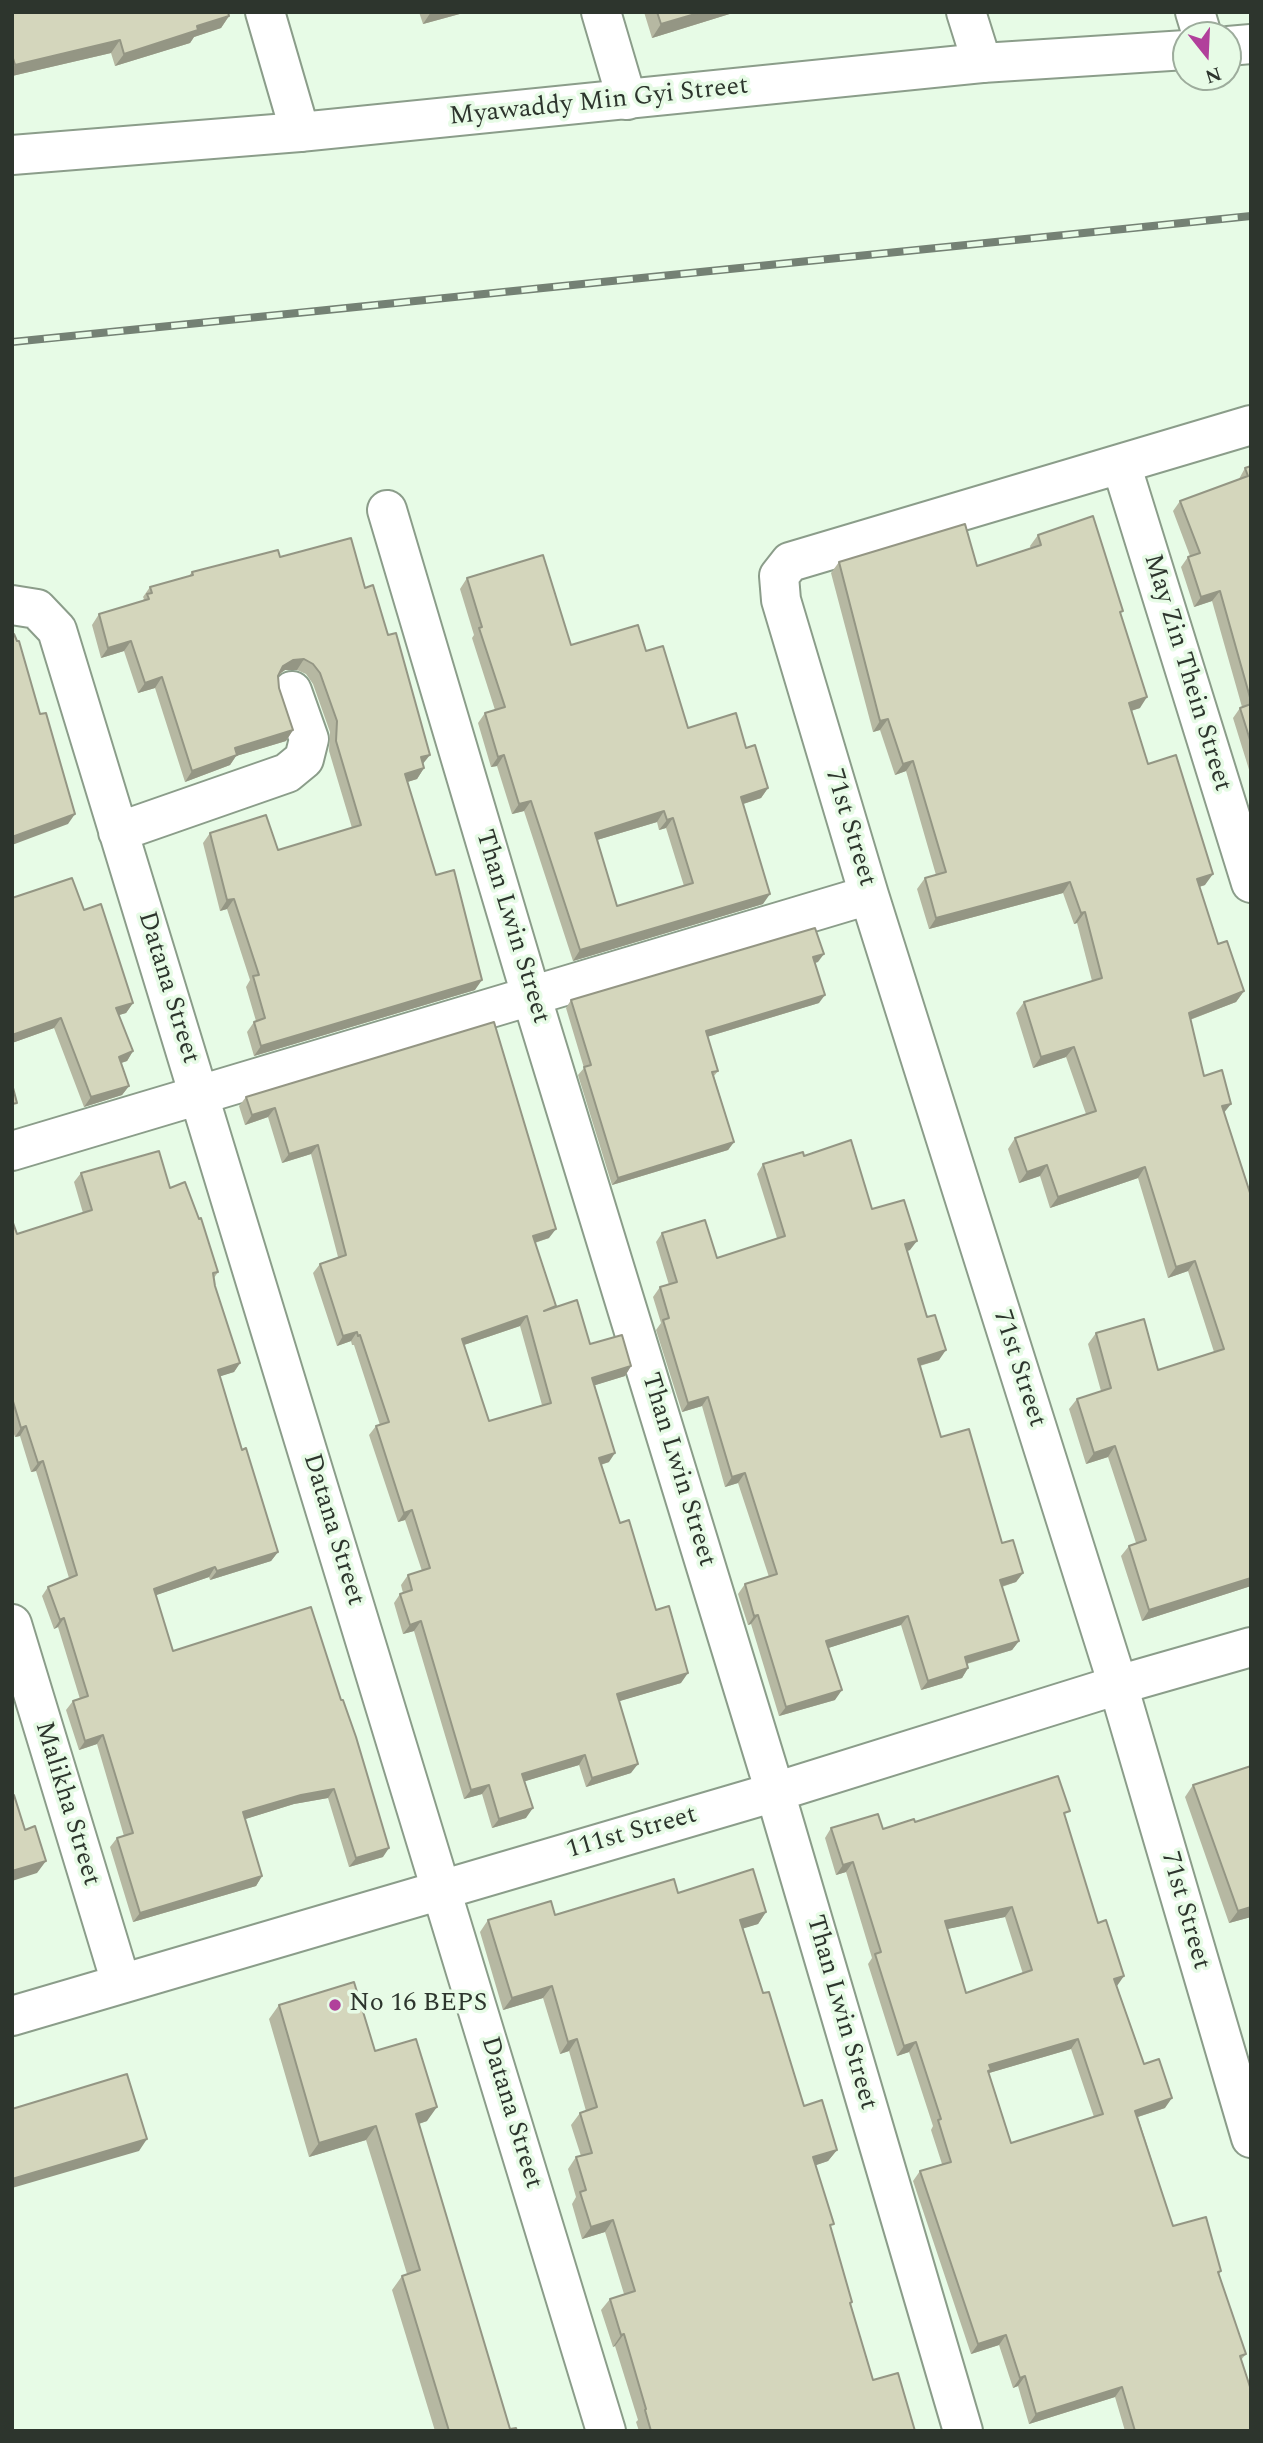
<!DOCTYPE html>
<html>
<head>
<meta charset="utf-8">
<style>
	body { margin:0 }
	#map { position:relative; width:1263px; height:2443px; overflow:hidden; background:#e7fbe6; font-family:Spectral,serif }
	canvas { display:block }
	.frame { position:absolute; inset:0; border:14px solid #2d352d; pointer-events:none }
	.north { position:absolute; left:1172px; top:21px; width:70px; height:70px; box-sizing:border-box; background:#e7fbe6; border:2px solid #9dac9c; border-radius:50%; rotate:162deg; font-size:19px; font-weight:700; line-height:28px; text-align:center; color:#2d352d }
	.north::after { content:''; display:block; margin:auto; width:24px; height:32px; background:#b1409b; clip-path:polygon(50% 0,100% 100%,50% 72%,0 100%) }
</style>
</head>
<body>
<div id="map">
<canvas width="1263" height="2443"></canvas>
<div class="frame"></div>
<div class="north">N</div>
</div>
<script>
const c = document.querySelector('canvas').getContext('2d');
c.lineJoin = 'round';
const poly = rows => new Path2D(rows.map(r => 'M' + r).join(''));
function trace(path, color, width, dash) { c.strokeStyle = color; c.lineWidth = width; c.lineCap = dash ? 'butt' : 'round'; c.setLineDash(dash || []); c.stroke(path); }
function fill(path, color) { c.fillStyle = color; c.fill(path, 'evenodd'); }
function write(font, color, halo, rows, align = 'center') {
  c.font = font + ' Spectral,serif'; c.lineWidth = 7; c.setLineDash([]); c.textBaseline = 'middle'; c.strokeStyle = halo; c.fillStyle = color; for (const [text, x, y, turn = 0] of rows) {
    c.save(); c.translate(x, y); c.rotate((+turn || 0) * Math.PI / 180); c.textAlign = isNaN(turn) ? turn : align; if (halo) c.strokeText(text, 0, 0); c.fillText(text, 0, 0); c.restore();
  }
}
const minor = poly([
	[265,12,300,132],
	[601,12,627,100],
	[966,12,982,63],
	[1195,12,1202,35],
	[1251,425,790,562,779,576,781,600,869,895,1118,1685,1251,2138],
	[1121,464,1251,883],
	[387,510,531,995,775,1792,963,2431],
	[12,605,37,609,57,630,606,2431],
	[118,832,287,773,304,759,309,739,292,691],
	[12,1151,869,895],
	[12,1624,121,1983],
	[12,2016,775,1792,1118,1685,1251,1647]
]);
const secondary = poly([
	[1228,46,1251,44],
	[12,155,300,132,982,63,1186,50]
]);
trace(minor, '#8b9d8a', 42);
trace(secondary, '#8b9d8a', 42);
trace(minor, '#fff', 38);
trace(secondary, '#fff', 38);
const rail = poly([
	[12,342,1251,216]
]);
trace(rail, '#748174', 8);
trace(rail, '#e7fbe6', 5, [16]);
fill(poly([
	[12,12,229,16,221,28,194,37,190,43,115,66,111,53,12,76],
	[419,12,467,12,423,24],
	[644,12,736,12,652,38],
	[1251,466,1251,776,1233,718,1240,708,1242,707,1212,601,1194,607,1181,567,1188,557,1190,556,1173,511,1180,501,1239,479,1245,468],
	[1038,535,1120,615,1140,708,1131,711,1148,764,1205,885,1199,887,1218,944,1244,991,1236,1002,1190,1020,1204,1076,1224,1114,1251,1586,1142,1621,1121,1556,1129,1546,1136,1543,1108,1457,1086,1464,1069,1409,1077,1399,1101,1391,1088,1344,1096,1333,1158,1370,1214,1352,1188,1271,1168,1278,1138,1178,1050,1208,1040,1176,1019,1183,1008,1149,1015,1138,1086,1114,1066,1057,1033,1068,1016,1013,1024,1002,1092,981,1077,923,1074,924,1063,893,929,929,917,889,925,878,936,875,906,771,895,775,880,730,873,732,831,573,839,562,977,566,1031,549,1030,546],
	[280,557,365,588,424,768,417,779,407,782,436,875,475,990,254,1056,247,1032,254,1022,256,1021,246,987,250,980,227,909,220,911,203,843,210,833,278,850,352,828,329,751,330,732,313,684,306,674,297,670,285,670,278,676,279,688,293,730,286,741,236,756,230,765,185,782,155,688,138,693,124,651,101,658,92,625,99,614,142,601,144,599,143,597,150,587,189,576,192,572],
	[467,578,571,645,646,651,688,728,746,748,768,788,761,798,743,804,763,904,573,961,524,811,512,814,497,766,491,767,478,723,485,713,495,710,472,638,474,635,460,589],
	[657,822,659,830,666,828,684,886,617,906,597,840],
	[12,898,84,910,133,1003,126,1013,119,1015,133,1051,127,1061,121,1063,129,1086,122,1095,84,1107,54,1028,12,1043],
	[818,962,815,963,819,1003,707,1037,718,1071,714,1076,734,1142,728,1150,612,1185,578,1075,584,1068,566,1008,571,1000],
	[494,1022,549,1238,535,1243,556,1306,590,1344,631,1366,625,1376,595,1385,609,1462,601,1465,620,1523,656,1610,681,1683,619,1701,631,1773,586,1787,579,1765,525,1781,526,1818,492,1828,482,1794,464,1799,414,1631,403,1634,394,1603,400,1594,403,1593,401,1585,408,1575,422,1571,405,1520,398,1522,369,1435,376,1426,380,1425,354,1345,352,1345,351,1341,337,1346,313,1273,320,1264,338,1257,311,1154,282,1163,268,1117,245,1125,239,1106,246,1097],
	[520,1326,542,1405,489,1421,464,1345],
	[804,1156,872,1209,910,1250,907,1251,939,1360,920,1366,941,1437,1002,1543,1023,1573,1016,1582,1002,1587,1019,1641,1012,1650,967,1664,968,1668,962,1678,921,1690,901,1625,828,1648,835,1700,779,1716,751,1624,748,1625,738,1594,745,1584,769,1577,738,1483,725,1487,702,1406,682,1412,656,1330,661,1323,653,1297,660,1287,669,1285,656,1242,662,1233,717,1258,777,1238,757,1174,763,1164],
	[81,1173,170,1188,218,1272,214,1278,215,1286,240,1363,234,1372,220,1376,242,1450,278,1552,271,1561,210,1580,209,1577,156,1595,173,1651,311,1607,383,1857,349,1867,328,1798,294,1804,245,1819,262,1876,256,1886,133,1922,110,1847,117,1838,124,1836,97,1744,79,1750,66,1710,73,1701,80,1699,58,1627,54,1629,42,1596,48,1587,69,1578,36,1471,31,1472,20,1436,15,1437,12,1429,12,1220,17,1234,83,1213,74,1182],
	[1193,1785,1251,1917,1229,1923,1185,1797],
	[1065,1818,1117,1986,1144,2064,1165,2108,1138,2117,1173,2226,1221,2271,1219,2274,1246,2354,1241,2360,1251,2431,1125,2431,1115,2397,1029,2424,1018,2386,1013,2388,999,2345,971,2354,913,2181,920,2171,942,2164,931,2130,933,2126,909,2052,897,2056,868,1964,872,1958,846,1872,836,1875,825,1838,831,1828,883,1829,915,1822],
	[1005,1917,1023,1974,966,1993,947,1929],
	[1071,2049,1094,2117,1011,2143,989,2073],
	[678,1893,766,1912,758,1924,743,1928,763,1993,804,2106,837,2150,828,2161,816,2165,831,2228,852,2302,850,2305,873,2380,915,2431,639,2431,636,2422,638,2420,615,2346,613,2347,601,2310,610,2299,624,2294,605,2232,582,2239,572,2204,576,2197,568,2169,576,2157,581,2156,571,2125,580,2113,586,2111,569,2051,560,2054,543,1998,503,2010,480,1932,488,1920,555,1915],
	[279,2005,375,2051,427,2121,419,2124,510,2429,517,2431,435,2431,392,2290,402,2276,407,2274,366,2140,309,2157,269,2019]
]), '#b6b8a2');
fill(poly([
	[431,12,467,12,423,24],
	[702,12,736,12,652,38,661,24],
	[229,16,221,28,194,37,190,43,115,66,124,54,197,26],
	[120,40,111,53,12,76,12,69,15,65],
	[1220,591,1212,601,1194,607,1201,597],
	[131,641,124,651,101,658,108,648],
	[304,659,297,670,285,670,276,676,283,666,293,660],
	[162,677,155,688,138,693,145,683],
	[1147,697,1140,708,1121,714,1129,703],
	[888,719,880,730,873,732,880,721],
	[293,730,286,741,236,756,230,765,185,782,192,771,235,748],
	[430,755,422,765,421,757],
	[504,755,497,766,491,767,498,757],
	[913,761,906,771,895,775,903,764],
	[424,768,417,779,398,785,405,774],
	[768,788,761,798,734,807,741,797],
	[531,801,524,811,512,814,519,804],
	[664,811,657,822,587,843,595,833],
	[75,814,68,824,12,845,12,837],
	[673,818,666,828,659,830,667,820],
	[1213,874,1205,885,1189,890,1197,879],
	[1070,882,1063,893,929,929,936,918],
	[770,894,763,904,573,961,580,950],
	[234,899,227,909,220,911,227,900],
	[1085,912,1077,923,1074,924,1081,913],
	[824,954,818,962,808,965,813,957],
	[482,980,475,990,254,1056,261,1046],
	[1244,991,1236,1002,1181,1023,1189,1013],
	[825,995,819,1003,700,1039,706,1031],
	[133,1003,126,1013,109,1018,116,1008],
	[61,1018,54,1028,12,1043,12,1035],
	[1074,1047,1066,1057,1033,1068,1041,1057],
	[133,1051,127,1061,112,1066,119,1057],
	[129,1086,122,1095,84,1107,91,1097],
	[1231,1104,1223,1114,1222,1106],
	[275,1108,268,1117,245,1125,252,1115],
	[734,1142,728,1150,612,1185,618,1178],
	[318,1145,311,1154,282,1163,289,1154],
	[1047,1165,1040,1176,1019,1183,1027,1172],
	[1145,1167,1138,1178,1050,1208,1058,1197],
	[556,1229,549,1238,527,1245,533,1236],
	[917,1241,910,1250,899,1254,905,1244],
	[1195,1261,1188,1271,1168,1278,1176,1267],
	[527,1316,520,1326,455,1348,462,1339],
	[357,1332,351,1341,337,1346,343,1336],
	[946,1350,939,1360,911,1368,918,1359],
	[240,1363,234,1372,212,1379,218,1370],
	[631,1366,625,1376,586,1388,592,1378],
	[708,1397,702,1406,682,1412,688,1403],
	[26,1426,20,1436,15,1437,21,1428],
	[1115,1446,1108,1457,1086,1464,1094,1453],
	[615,1453,609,1462,593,1467,599,1458],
	[43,1461,36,1471,31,1472,38,1463],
	[745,1473,738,1483,725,1487,732,1477],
	[412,1510,405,1520,398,1522,404,1513],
	[278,1552,271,1561,210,1580,217,1571],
	[215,1567,209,1577,148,1598,154,1589],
	[1023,1573,1016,1582,993,1589,1000,1580],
	[1251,1578,1251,1586,1142,1621,1149,1610],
	[758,1615,751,1624,748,1625,754,1616],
	[908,1616,901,1625,819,1651,826,1641],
	[64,1618,58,1627,54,1629,60,1620],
	[421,1621,414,1631,403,1634,410,1625],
	[1019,1641,1012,1650,958,1666,965,1657],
	[968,1668,962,1678,921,1690,928,1681],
	[688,1673,681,1683,610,1704,617,1694],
	[842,1690,835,1700,779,1716,786,1707],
	[103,1735,97,1744,79,1750,85,1741],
	[585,1755,579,1765,516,1784,522,1774],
	[638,1764,631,1773,586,1787,592,1778],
	[489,1785,482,1794,464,1799,471,1790],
	[334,1789,328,1798,294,1804,236,1822,243,1812,301,1795],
	[533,1808,526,1818,492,1828,499,1819],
	[389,1848,383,1857,349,1867,356,1858],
	[46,1861,37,1873,12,1881,12,1871],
	[853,1862,846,1872,836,1875,843,1865],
	[262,1876,256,1886,133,1922,140,1913],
	[1012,1907,1005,1917,938,1931,945,1921],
	[1251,1907,1251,1917,1229,1923,1238,1911],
	[766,1912,758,1924,732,1932,740,1920],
	[1124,1976,1117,1986,1114,1979],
	[552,1986,543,1998,503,2010,512,1998],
	[577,2039,569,2051,560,2054,568,2042],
	[1078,2039,1071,2049,989,2073,989,2065],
	[916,2042,909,2052,897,2056,904,2046],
	[1172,2098,1165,2108,1128,2120,1135,2111],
	[437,2107,427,2121,406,2128,416,2114],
	[376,2126,366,2140,309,2157,319,2143],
	[147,2139,139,2151,12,2188,12,2179],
	[837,2150,828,2161,805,2169,813,2157],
	[613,2220,605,2232,582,2239,591,2227],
	[624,2334,615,2346,613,2347,621,2335],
	[1006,2335,999,2345,971,2354,978,2344],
	[1025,2376,1018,2386,1013,2388,1020,2378],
	[1122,2387,1115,2397,1029,2424,1036,2414]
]), '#949684');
const building = poly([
	[12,12,228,12,229,16,197,26,198,30,124,54,120,40,15,65,12,55,12,12],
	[657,12,702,12,661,24,657,12],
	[1251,466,1251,701,1220,591,1201,597,1188,557,1200,553,1180,501,1248,476,1245,468,1251,466],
	[1093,516,1123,611,1120,612,1147,697,1129,703,1148,764,1176,755,1213,874,1197,879,1218,944,1227,941,1244,991,1189,1013,1204,1076,1222,1070,1231,1104,1222,1106,1251,1196,1251,1578,1149,1610,1129,1546,1146,1540,1115,1446,1094,1453,1077,1399,1111,1388,1096,1333,1144,1319,1158,1370,1224,1349,1195,1261,1176,1267,1145,1167,1058,1197,1047,1165,1027,1172,1015,1138,1096,1111,1074,1047,1041,1057,1024,1002,1102,978,1085,912,1081,913,1070,882,936,918,925,878,946,872,913,761,903,764,888,719,880,721,839,562,965,524,977,566,1041,545,1038,535,1093,516],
	[351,538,365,588,373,585,388,635,396,633,430,755,421,757,424,768,405,774,436,875,454,870,482,980,261,1046,254,1022,265,1018,253,976,259,975,234,899,227,900,210,833,266,815,278,850,361,825,336,741,337,721,320,673,313,664,304,659,293,660,283,666,278,676,279,688,293,730,235,748,237,755,192,771,162,677,145,683,131,641,108,648,99,614,149,599,147,594,152,593,150,587,193,575,192,572,278,550,280,557,351,538],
	[543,555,571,645,638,625,646,651,663,646,688,728,736,713,746,748,755,745,768,788,741,797,770,894,580,950,531,801,519,804,504,755,498,757,485,713,505,707,479,628,482,627,467,578,543,555],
	[664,811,667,820,673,818,693,883,617,906,595,833,664,811],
	[12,634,14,634,17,641,19,641,40,714,46,713,75,814,12,837,12,634],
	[1251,704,1251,743,1240,708,1251,704],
	[72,878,84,910,101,904,133,1003,116,1008,133,1051,119,1057,129,1086,91,1097,61,1018,12,1035,12,898,72,878],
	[815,928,824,954,813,957,825,995,706,1031,718,1071,712,1072,734,1142,618,1178,584,1067,591,1065,571,1000,815,928],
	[494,1022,556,1229,533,1236,556,1306,544,1311,577,1300,590,1344,622,1335,631,1366,592,1378,615,1453,599,1458,620,1523,629,1520,656,1610,669,1606,688,1673,617,1694,638,1764,592,1778,585,1755,522,1774,533,1808,499,1819,489,1785,471,1790,421,1621,410,1625,400,1594,412,1590,408,1575,430,1568,412,1510,404,1513,376,1426,389,1422,360,1335,358,1336,357,1332,343,1336,320,1264,346,1255,318,1145,289,1154,275,1108,252,1115,246,1097,494,1022],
	[527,1316,551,1403,489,1421,462,1339,527,1316],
	[12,1084,17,1103,12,1104,12,1084],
	[851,1140,872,1209,904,1200,917,1241,905,1244,927,1317,935,1315,946,1350,918,1359,941,1437,969,1429,1002,1543,1013,1540,1023,1573,1000,1580,1019,1641,965,1657,968,1668,928,1681,908,1616,826,1641,842,1690,786,1707,758,1615,754,1616,745,1584,777,1574,745,1473,732,1477,708,1397,688,1403,663,1320,669,1318,660,1287,677,1282,662,1233,705,1220,717,1258,785,1236,763,1164,803,1152,804,1156,851,1140],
	[159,1151,170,1188,185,1182,199,1219,201,1218,218,1272,213,1273,215,1286,240,1363,218,1370,242,1450,246,1448,278,1552,217,1571,215,1567,154,1589,173,1651,311,1607,341,1700,343,1700,356,1737,389,1848,356,1858,334,1789,301,1795,243,1812,262,1876,140,1913,117,1838,133,1833,103,1735,85,1741,73,1701,88,1696,64,1618,60,1620,48,1587,77,1575,43,1461,38,1463,26,1426,21,1428,12,1398,12,1220,17,1234,92,1210,81,1173,159,1151],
	[1251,1766,1251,1907,1238,1911,1193,1785,1251,1766],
	[1058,1776,1070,1811,1064,1813,1098,1923,1106,1920,1124,1976,1114,1979,1144,2064,1159,2059,1172,2098,1135,2111,1173,2226,1206,2217,1221,2271,1218,2272,1246,2354,1240,2356,1251,2390,1251,2431,1135,2431,1122,2387,1036,2414,1025,2376,1020,2378,1006,2335,978,2344,920,2171,951,2162,938,2120,941,2119,916,2042,904,2046,875,1954,881,1952,853,1862,843,1865,831,1828,878,1814,883,1829,914,1819,915,1822,1058,1776],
	[1012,1907,1032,1970,966,1993,945,1921,1012,1907],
	[1078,2039,1103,2114,1011,2143,988,2071,991,2070,989,2065,1078,2039],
	[12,1795,14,1795,25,1830,35,1826,46,1861,12,1871,12,1795],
	[753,1869,766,1912,740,1920,763,1993,769,1992,804,2106,822,2100,837,2150,813,2157,834,2224,830,2225,852,2302,850,2303,873,2380,898,2373,915,2431,651,2431,645,2410,646,2409,624,2334,621,2335,610,2299,635,2291,613,2220,591,2227,580,2192,586,2190,576,2157,592,2153,580,2113,597,2107,577,2039,568,2042,552,1986,512,1998,488,1920,551,1901,555,1915,674,1879,678,1893,753,1869],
	[354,1982,375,2051,416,2039,437,2107,416,2114,510,2429,516,2428,517,2431,449,2431,402,2276,420,2270,376,2126,319,2143,279,2005,354,1982],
	[127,2074,147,2139,12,2179,12,2109,127,2074]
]);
fill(building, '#d4d6bc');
trace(building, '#949684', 2);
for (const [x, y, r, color] of [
	[335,2005,7,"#b1409b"]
]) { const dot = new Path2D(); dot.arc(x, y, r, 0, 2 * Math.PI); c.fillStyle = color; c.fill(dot); trace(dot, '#e7fbe6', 2.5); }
write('26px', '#2d352d', '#e7fbe6', [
	["Myawaddy Min Gyi Street",599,103,-6],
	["May Zin Thein Street",1186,673,73],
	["71st Street",849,828,73],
	["Than Lwin Street",511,927,73],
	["Datana Street",167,988,73],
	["71st Street",1018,1369,72],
	["Than Lwin Street",677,1470,73],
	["Datana Street",332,1530,73],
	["Malikha Street",66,1804,73],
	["111st Street",632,1834,-16],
	["71st Street",1184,1911,74],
	["Than Lwin Street",840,2013,74],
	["Datana Street",510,2113,73]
]);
write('26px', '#2d352d', '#e7fbe6', [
	["No 16 BEPS",349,2005]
], 'left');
</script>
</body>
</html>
